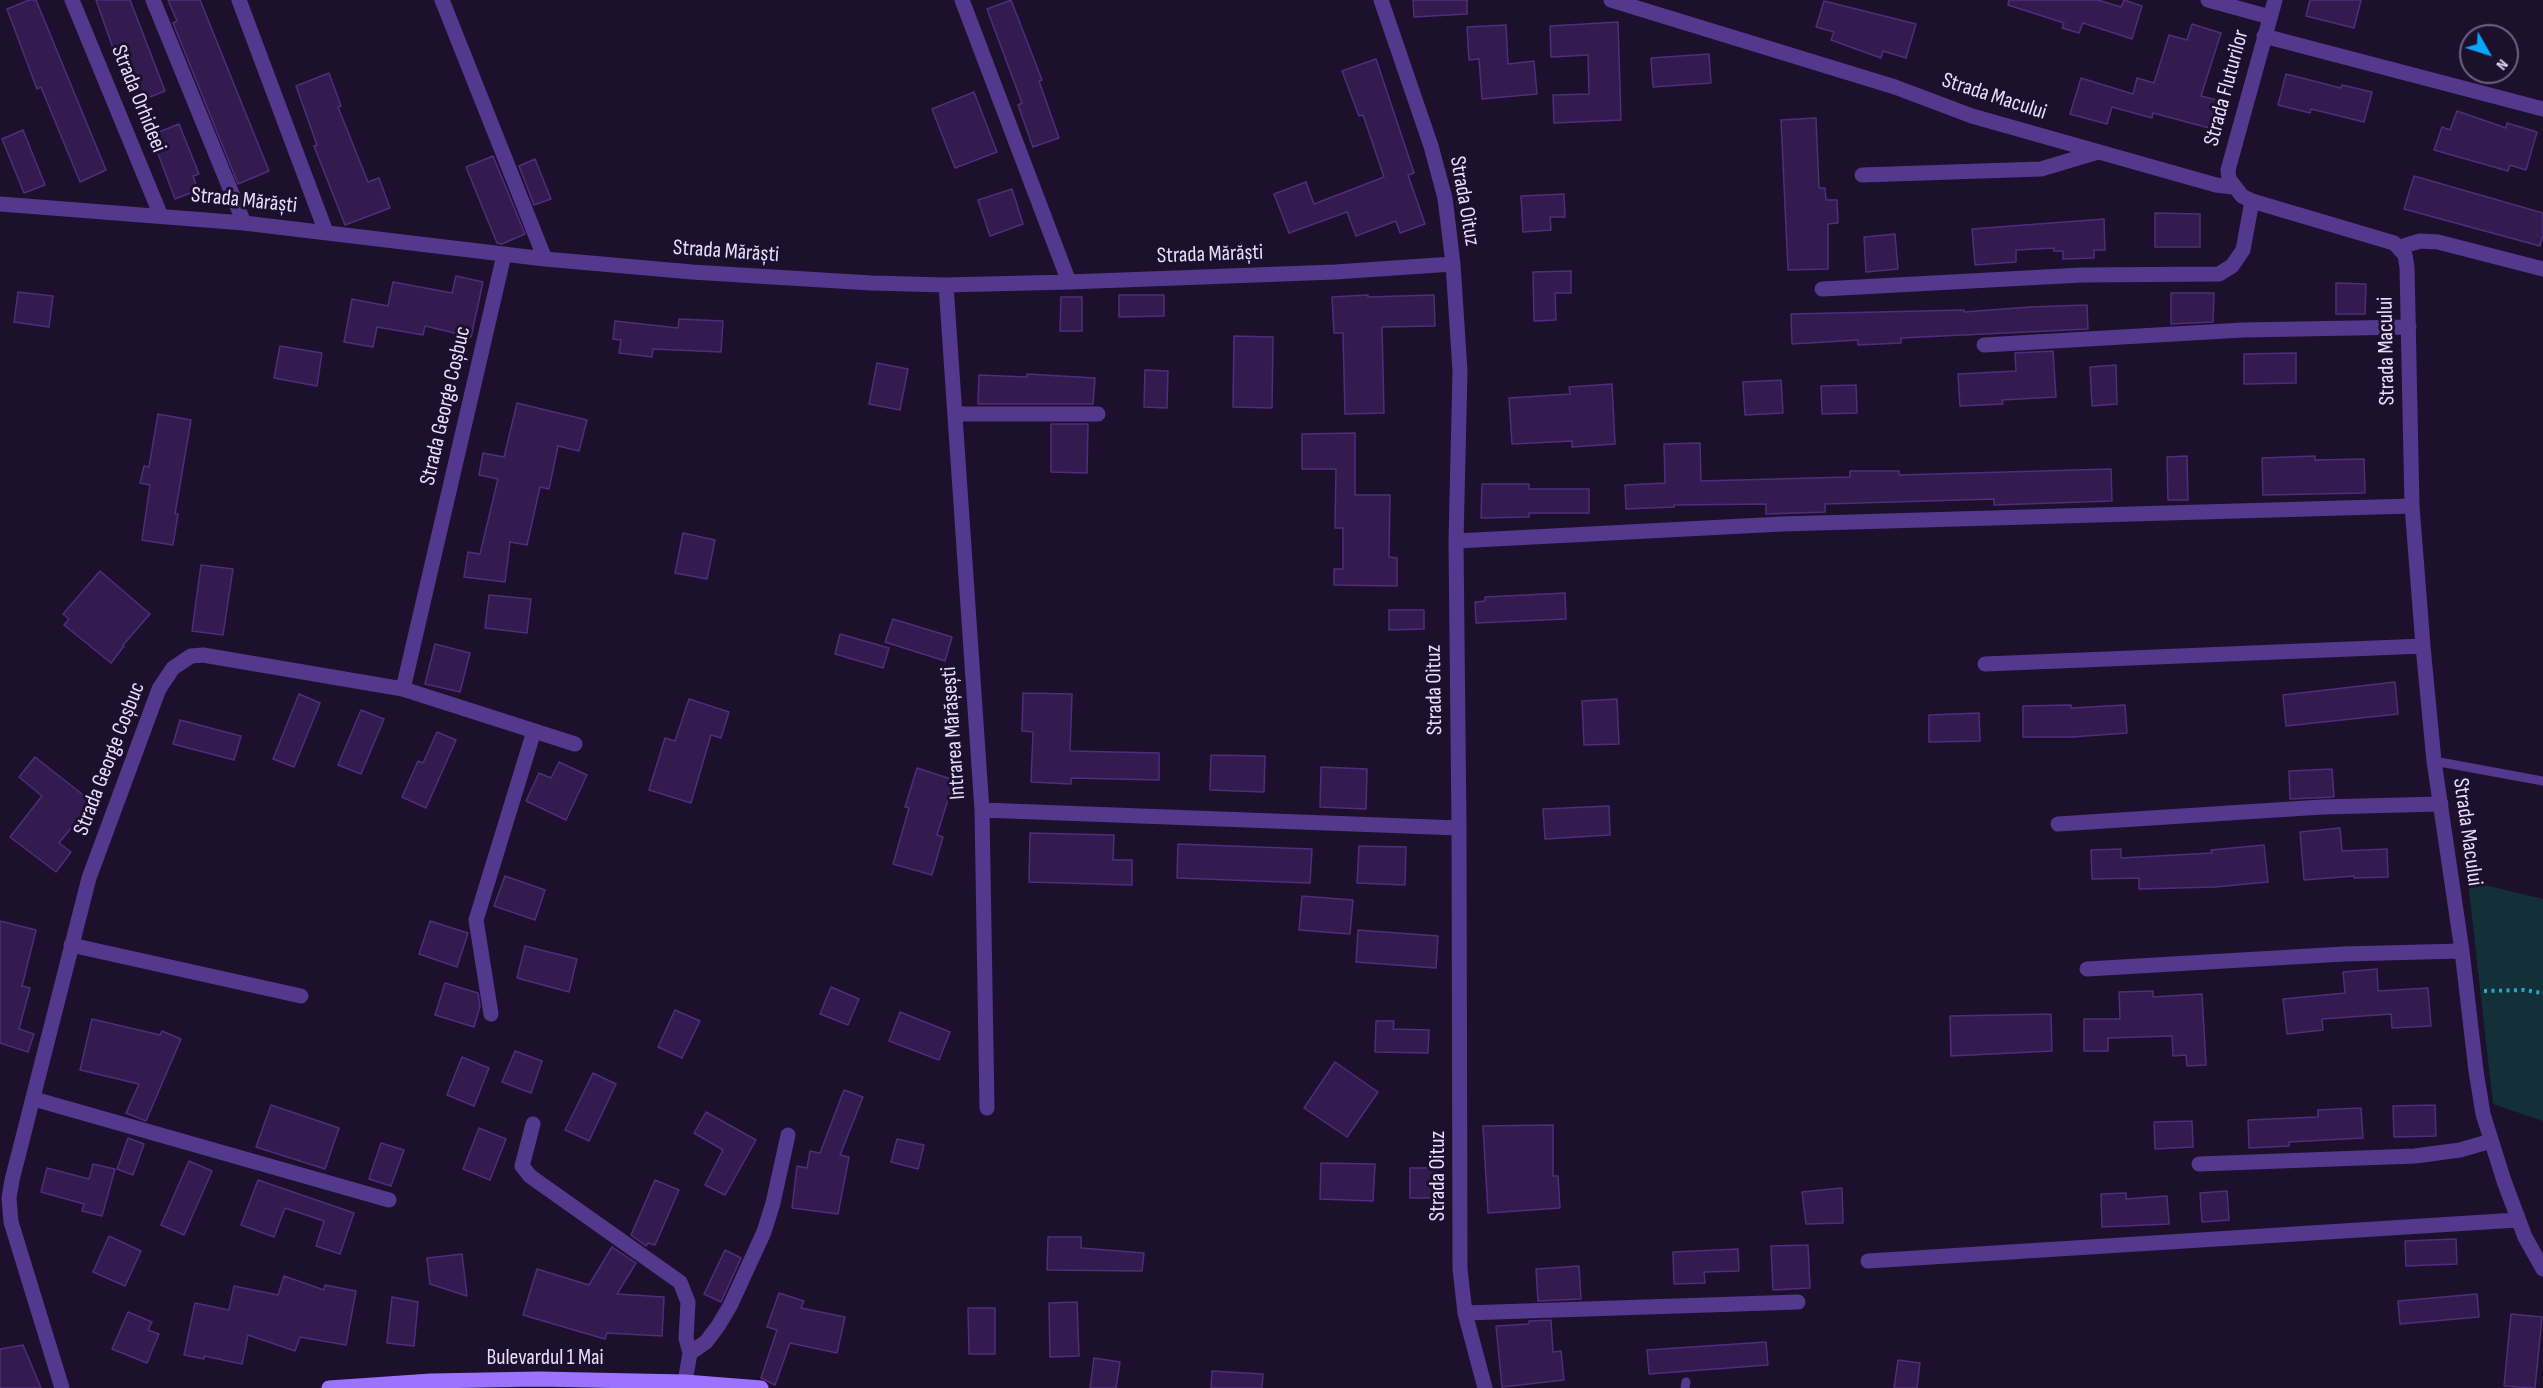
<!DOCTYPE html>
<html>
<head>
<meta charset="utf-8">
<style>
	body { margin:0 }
	#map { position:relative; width:2543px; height:1388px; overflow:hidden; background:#1d102d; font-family:"Sofia Sans Condensed",sans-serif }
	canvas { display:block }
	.north { position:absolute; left:2459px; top:24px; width:60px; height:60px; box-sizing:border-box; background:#1d102d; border:2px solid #6f6281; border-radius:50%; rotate:129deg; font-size:16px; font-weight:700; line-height:24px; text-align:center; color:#e9dcff }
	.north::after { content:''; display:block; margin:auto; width:21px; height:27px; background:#08a6ff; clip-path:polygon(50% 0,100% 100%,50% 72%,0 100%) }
</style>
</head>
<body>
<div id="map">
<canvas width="2543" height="1388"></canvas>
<div class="north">N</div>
</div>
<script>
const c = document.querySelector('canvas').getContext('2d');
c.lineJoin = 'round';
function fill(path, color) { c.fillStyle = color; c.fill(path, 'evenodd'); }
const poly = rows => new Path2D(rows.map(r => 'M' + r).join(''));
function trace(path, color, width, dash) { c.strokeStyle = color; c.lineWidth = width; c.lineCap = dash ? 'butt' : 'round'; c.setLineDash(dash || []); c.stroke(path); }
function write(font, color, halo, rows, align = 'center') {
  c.font = font + ' "Sofia Sans Condensed",sans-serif'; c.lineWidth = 6; c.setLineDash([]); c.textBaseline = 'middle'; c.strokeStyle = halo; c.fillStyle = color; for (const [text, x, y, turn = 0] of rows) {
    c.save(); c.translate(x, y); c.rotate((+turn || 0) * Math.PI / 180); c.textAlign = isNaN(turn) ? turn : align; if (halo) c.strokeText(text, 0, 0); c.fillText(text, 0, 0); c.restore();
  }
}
fill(poly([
	[2468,881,2543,899,2543,1121,2493,1104]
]), '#132f37');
const building = poly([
	[29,0,36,0,106,170,80,182,41,87,37,89,7,9,29,0],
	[96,0,130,0,165,91,140,101,118,49,114,51,96,0],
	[168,0,200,0,269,171,238,184,173,23,177,21,168,0],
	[1011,0,1042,80,1039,81,1059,138,1033,147,1018,105,1022,103,987,9,1011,0],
	[1413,0,1467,0,1467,14,1414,17,1413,0],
	[2009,0,2098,0,2121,7,2124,0,2142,6,2132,39,2083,23,2079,33,2062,28,2064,23,2008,5,2009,0],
	[2310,0,2361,0,2354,28,2306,16,2310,0],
	[1824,1,1916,24,1906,58,1883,51,1881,58,1831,40,1834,32,1816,27,1824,1],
	[1618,22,1621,120,1554,123,1553,95,1589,94,1588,55,1551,57,1550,26,1618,22],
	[2192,24,2221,33,2201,96,2217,100,2209,128,2153,113,2152,118,2112,107,2107,124,2070,114,2081,78,2133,94,2137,78,2154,83,2169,35,2187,40,2192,24],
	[1506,25,1508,64,1534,61,1537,94,1482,99,1479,59,1469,60,1467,27,1506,25],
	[1709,54,1711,83,1653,87,1651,58,1709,54],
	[1376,59,1414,173,1408,175,1425,224,1400,233,1396,221,1356,236,1347,212,1289,233,1274,194,1306,182,1314,204,1384,177,1363,115,1359,116,1342,71,1376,59],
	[329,73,341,106,338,107,368,182,379,178,390,208,345,225,314,146,317,145,296,86,329,73],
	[2286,74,2341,88,2342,85,2372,92,2364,122,2311,109,2310,113,2278,105,2286,74],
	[974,92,997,152,955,168,932,109,974,92],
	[2457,111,2506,128,2507,123,2537,132,2526,170,2510,165,2508,171,2434,150,2442,127,2450,130,2457,111],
	[1816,118,1819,188,1825,188,1826,200,1837,200,1838,223,1828,224,1828,269,1788,270,1781,120,1816,118],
	[179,124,199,174,193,176,198,190,175,199,151,135,179,124],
	[23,130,45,185,24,193,2,139,23,130],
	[493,156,525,234,502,244,497,243,466,167,493,156],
	[535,159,551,199,534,205,519,166,535,159],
	[2414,176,2543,213,2543,235,2540,246,2404,209,2414,176],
	[1012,189,1023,224,990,236,978,200,1012,189],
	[1564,194,1565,217,1550,217,1551,230,1523,232,1521,196,1564,194],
	[2155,213,2200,214,2200,247,2155,247,2155,213],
	[2104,219,2105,250,2094,250,2094,258,2063,259,2063,251,2054,251,2054,248,2016,250,2016,262,1975,265,1972,229,2104,219],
	[1895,234,1898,269,1866,272,1864,237,1895,234],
	[1571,271,1571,293,1555,293,1556,320,1534,321,1533,272,1571,271],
	[456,276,483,282,471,337,425,326,423,335,377,327,373,347,344,342,352,299,388,306,393,282,452,293,456,276],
	[2336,283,2366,284,2365,314,2336,314,2336,283],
	[18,292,53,296,49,327,14,322,18,292],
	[2171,293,2214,293,2213,322,2171,324,2171,293],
	[1119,295,1164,295,1164,316,1119,317,1119,295],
	[1368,295,1368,297,1434,295,1435,326,1382,327,1384,413,1345,414,1343,333,1334,333,1332,297,1368,295],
	[1061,297,1082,297,1082,331,1060,331,1061,297],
	[2087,305,2088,329,1901,338,1901,343,1858,345,1858,340,1792,344,1791,314,1964,310,1964,312,2030,307,2087,305],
	[679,319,723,321,721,352,653,349,652,357,619,353,621,340,613,339,615,321,678,328,679,319],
	[1234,336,1273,337,1272,408,1233,407,1234,336],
	[280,346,322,353,317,386,274,378,280,346],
	[2053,351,2056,397,2002,400,2003,404,1960,406,1958,374,2016,371,2015,353,2053,351],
	[2296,353,2296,383,2244,384,2244,354,2296,353],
	[877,363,908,369,900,410,869,404,877,363],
	[2116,365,2117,404,2092,406,2090,367,2116,365],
	[1145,370,1168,371,1167,408,1144,407,1145,370],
	[1027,374,1095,378,1093,404,978,404,979,375,1027,377,1027,374],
	[1781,380,1783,413,1745,415,1743,382,1781,380],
	[1612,384,1615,444,1572,447,1572,441,1512,444,1509,398,1570,394,1569,387,1612,384],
	[1856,385,1857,413,1822,414,1821,386,1856,385],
	[517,403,587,420,579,451,558,446,549,489,540,487,527,545,510,542,505,582,464,577,468,552,480,554,498,479,479,475,483,453,504,457,517,403],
	[158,414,191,420,175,514,178,514,173,545,142,540,150,485,140,483,144,466,149,467,158,414],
	[1051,424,1088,424,1087,473,1051,472,1051,424],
	[1355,433,1355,495,1390,495,1389,557,1397,558,1397,586,1334,585,1334,569,1343,569,1343,528,1335,528,1336,469,1302,469,1302,434,1355,433],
	[1700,443,1701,481,1850,477,1850,471,1899,471,1899,475,2111,469,2112,501,1994,505,1994,499,1825,504,1825,512,1766,514,1766,504,1674,505,1674,507,1626,509,1625,485,1665,483,1664,444,1700,443],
	[2187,456,2188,500,2168,500,2167,457,2187,456],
	[2315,456,2315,460,2364,459,2365,493,2263,495,2262,458,2315,456],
	[1482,484,1529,484,1529,489,1589,489,1589,513,1529,513,1529,517,1481,518,1482,484],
	[683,533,715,540,707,579,675,573,683,533],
	[201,565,233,569,223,635,192,631,201,565],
	[100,571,150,614,123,645,124,646,111,663,64,625,69,619,63,614,100,571],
	[1565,593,1566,619,1476,623,1475,602,1485,601,1485,597,1565,593],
	[489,595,531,599,527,633,485,628,489,595],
	[1389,610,1424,610,1424,629,1389,630,1389,610],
	[893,619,952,637,945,661,885,642,893,619],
	[840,634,889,648,883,668,835,654,840,634],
	[435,644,470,653,460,692,425,684,435,644],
	[2395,682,2398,714,2286,726,2283,695,2395,682],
	[1023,693,1072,694,1070,751,1159,753,1159,780,1071,778,1071,784,1031,782,1033,732,1022,731,1023,693],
	[299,694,320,703,294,767,273,759,299,694],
	[689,699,729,712,721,738,711,735,691,803,649,790,665,738,675,741,689,699],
	[1617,699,1619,744,1584,745,1582,701,1617,699],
	[2071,705,2071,708,2125,705,2127,733,2072,737,2023,737,2023,706,2071,705],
	[361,710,384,719,361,774,338,765,361,710],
	[1979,713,1980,741,1929,742,1929,715,1979,713],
	[180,720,241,736,234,760,173,744,180,720],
	[437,732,456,740,426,808,402,797,418,761,423,763,437,732],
	[1211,755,1265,756,1264,792,1210,790,1211,755],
	[35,757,92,802,59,843,71,852,56,872,10,837,42,796,19,777,35,757],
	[559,762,587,775,566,820,526,801,539,773,551,778,559,762],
	[1321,767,1367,769,1366,809,1320,807,1321,767],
	[917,768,954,780,937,835,943,837,932,875,893,864,909,808,905,807,917,768],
	[2332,769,2334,797,2290,799,2289,771,2332,769],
	[1609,806,1610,835,1545,839,1543,809,1609,806],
	[2340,828,2342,851,2387,849,2388,877,2354,878,2354,876,2304,880,2300,832,2340,828],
	[1030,833,1114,835,1113,860,1132,860,1132,885,1029,882,1030,833],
	[1178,844,1312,849,1310,883,1177,878,1178,844],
	[2264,845,2268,882,2215,887,2139,889,2139,878,2092,879,2091,850,2121,849,2121,858,2212,853,2211,850,2264,845],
	[1359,846,1406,847,1405,885,1357,883,1359,846],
	[505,876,545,890,535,920,494,906,505,876],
	[1302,896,1353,900,1350,934,1299,930,1302,896],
	[0,921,36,930,22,986,30,988,19,1029,34,1034,28,1052,0,1043,0,921],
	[430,921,468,933,457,967,419,954,430,921],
	[1358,930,1438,936,1436,968,1356,962,1358,930],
	[525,946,577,959,569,992,517,978,525,946],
	[2377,969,2378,991,2428,988,2431,1026,2392,1028,2391,1014,2322,1019,2323,1030,2287,1034,2283,999,2345,993,2343,972,2377,969],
	[445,983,478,993,480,1006,474,1027,435,1015,445,983],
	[831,987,859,999,848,1025,820,1014,831,987],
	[2153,991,2153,997,2202,994,2206,1065,2187,1066,2186,1055,2173,1056,2172,1036,2108,1038,2108,1051,2084,1051,2084,1019,2120,1019,2119,992,2153,991],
	[675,1010,700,1021,682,1058,658,1047,675,1010],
	[900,1012,950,1032,939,1060,889,1041,900,1012],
	[2051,1014,2052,1051,1951,1056,1950,1016,2051,1014],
	[92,1019,160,1035,162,1031,181,1039,146,1121,126,1113,139,1084,80,1070,92,1019],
	[1376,1021,1394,1021,1393,1029,1429,1030,1428,1053,1375,1052,1376,1021],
	[515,1051,542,1061,531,1093,502,1082,515,1051],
	[462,1057,489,1068,474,1106,447,1095,462,1057],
	[1335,1062,1378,1092,1347,1137,1304,1108,1335,1062],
	[593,1073,616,1084,589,1141,565,1130,593,1073],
	[844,1090,863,1097,840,1155,849,1157,838,1214,792,1208,797,1166,807,1168,810,1151,820,1153,844,1090],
	[271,1105,339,1128,325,1169,256,1147,271,1105],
	[2435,1105,2436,1136,2394,1137,2393,1106,2435,1105],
	[2361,1108,2363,1138,2289,1142,2289,1146,2249,1148,2248,1120,2318,1117,2318,1110,2361,1108],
	[706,1112,756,1140,725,1195,705,1185,723,1150,694,1133,706,1112],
	[2192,1121,2193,1147,2155,1149,2154,1122,2192,1121],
	[1553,1125,1553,1176,1558,1176,1560,1208,1488,1213,1483,1126,1553,1125],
	[479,1128,506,1139,490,1180,463,1169,479,1128],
	[128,1138,144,1144,133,1175,117,1169,128,1138],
	[897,1139,924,1145,918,1169,891,1162,897,1139],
	[381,1143,404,1150,391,1186,369,1179,381,1143],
	[189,1161,212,1171,184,1235,161,1225,189,1161],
	[1321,1163,1375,1164,1373,1201,1320,1199,1321,1163],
	[93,1164,115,1169,102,1216,82,1211,84,1204,41,1192,47,1168,89,1179,93,1164],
	[1410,1168,1437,1168,1437,1198,1410,1198,1410,1168],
	[258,1180,354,1213,340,1254,316,1246,324,1221,285,1208,274,1237,241,1225,258,1180],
	[655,1180,679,1190,655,1245,648,1243,646,1246,631,1235,655,1180],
	[1842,1188,1843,1223,1806,1224,1802,1192,1842,1188],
	[2227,1191,2229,1220,2202,1222,2200,1193,2227,1191],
	[2126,1193,2126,1199,2167,1196,2169,1224,2102,1227,2101,1194,2126,1193],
	[109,1236,141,1251,125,1286,93,1272,109,1236],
	[1048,1237,1081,1237,1081,1248,1144,1253,1142,1271,1047,1270,1048,1237],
	[2456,1239,2457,1264,2406,1266,2405,1241,2456,1239],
	[1808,1245,1810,1288,1773,1290,1771,1246,1808,1245],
	[612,1247,636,1263,617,1294,664,1297,662,1336,607,1333,605,1339,523,1315,537,1269,589,1285,612,1247],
	[1738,1249,1739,1271,1704,1272,1705,1283,1674,1284,1673,1252,1738,1249],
	[725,1250,741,1258,721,1302,704,1294,725,1250],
	[462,1254,467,1296,430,1284,427,1258,462,1254],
	[1579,1266,1581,1299,1538,1301,1536,1269,1579,1266],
	[284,1276,324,1290,325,1285,356,1291,346,1345,300,1337,295,1351,248,1335,242,1364,204,1356,204,1359,184,1355,195,1303,229,1310,234,1286,278,1295,284,1276],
	[779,1293,804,1301,801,1308,845,1317,837,1353,790,1343,775,1385,761,1378,777,1330,767,1327,779,1293],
	[2477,1294,2479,1317,2400,1324,2398,1301,2477,1294],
	[392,1297,418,1302,414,1346,387,1343,392,1297],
	[1077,1302,1079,1356,1050,1357,1049,1303,1077,1302],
	[968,1308,995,1308,995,1354,969,1354,968,1308],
	[128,1312,152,1322,148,1330,159,1334,147,1363,112,1349,128,1312],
	[2511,1314,2542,1317,2535,1388,2504,1386,2511,1314],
	[1551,1320,1553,1352,1561,1351,1564,1380,1502,1387,1496,1326,1529,1324,1529,1321,1551,1320],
	[1766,1342,1768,1365,1649,1374,1647,1350,1766,1342],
	[23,1345,41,1388,0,1388,0,1349,23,1345],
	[1094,1358,1120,1362,1116,1388,1090,1388,1094,1358],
	[1898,1360,1920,1363,1917,1388,1894,1388,1898,1360],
	[1212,1371,1263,1374,1262,1388,1211,1388,1212,1371]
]);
fill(building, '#331b4f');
trace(building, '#512c7c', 1.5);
trace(poly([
	[2484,991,2524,990,2543,993]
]), '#2ba5c4', 4, [3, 4.5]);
trace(poly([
	[2434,761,2543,781],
	[1685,1388,1686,1382]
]), '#53398e', 9);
trace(poly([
	[72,0,161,216],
	[153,0,244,223],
	[239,0,326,232],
	[442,0,545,259],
	[962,0,1069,282],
	[1381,0,1431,146,1445,198,1453,264,1460,371,1456,541,1459,828,1460,1269,1465,1313,1485,1388],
	[1611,0,1895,87,1972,116,2216,185,2233,187],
	[2208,0,2270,17],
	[2275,0,2228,170,2229,179,2242,196,2252,201,2394,243,2405,255,2407,267,2412,506,2423,646,2434,761,2462,951,2476,1071,2483,1114,2504,1181,2525,1237,2543,1269],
	[2264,36,2543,109],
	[1862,175,2041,169,2098,152],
	[0,204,244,223,545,259,692,272,871,283,946,285,1069,282,1335,272,1453,264],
	[2400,247,2420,241,2438,242,2543,269],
	[946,285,982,810,987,1108],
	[1822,289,2082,275,2219,274,2232,266,2243,250,2252,201],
	[1984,345,2243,330,2409,327],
	[955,414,1098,414],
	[1456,541,1782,524,2412,506],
	[1985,664,2423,646],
	[403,689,504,255],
	[982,810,1459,828],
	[2058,824,2322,807,2441,804],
	[71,945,301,996],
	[2087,969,2344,954,2462,951],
	[491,1014,476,920,534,731],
	[34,1099,389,1200],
	[533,1124,522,1166,530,1176,680,1282,688,1302,686,1338,690,1353,685,1382],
	[2199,1164,2415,1156,2460,1150,2491,1141],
	[1868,1261,2517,1220],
	[1465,1313,1798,1302],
	[690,1353,706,1342,718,1326,730,1306,764,1232,773,1203,788,1135],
	[62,1388,11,1222,9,1198,12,1180,89,878,159,689,173,668,191,656,203,655,403,689,575,744]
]), '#53398e', 15);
trace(poly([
	[329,1388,431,1381,539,1379,685,1382,761,1388]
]), '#9b73ff', 15);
write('22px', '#e9dcff', '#1d102d', [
	["Strada Fluturilor",2227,88,-75],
	["Strada Macului",1994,97,18],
	["Strada Orhideei",138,99,68],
	["Strada Mărăști",244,201,6],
	["Strada Oituz",1464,201,80],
	["Strada Mărăști",726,252,4],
	["Strada Mărăști",1210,255,-2],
	["Strada Macului",2387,351,-91],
	["Strada George Coșbuc",446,406,-77],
	["Strada Oituz",1435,690,-91],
	["Intrarea Mărășești",954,733,-94],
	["Strada George Coșbuc",110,759,-69],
	["Strada Macului",2467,832,82],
	["Strada Oituz",1438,1176,-90],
	["Bulevardul 1 Mai",545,1358]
]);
</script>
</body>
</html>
